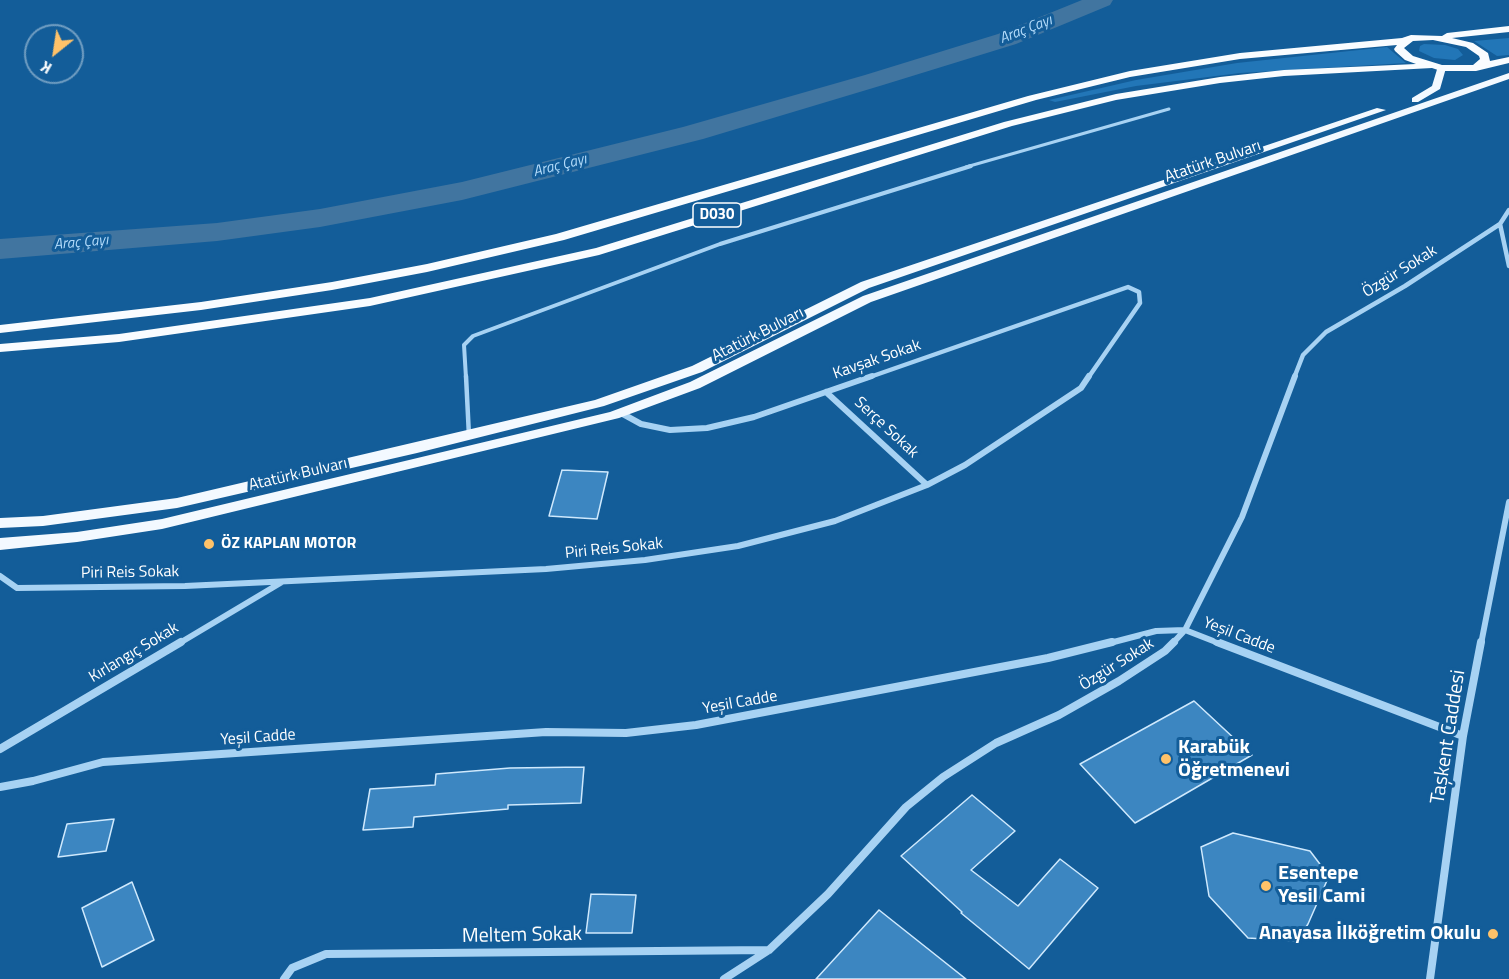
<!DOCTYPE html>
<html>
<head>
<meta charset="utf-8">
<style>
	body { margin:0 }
	#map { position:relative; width:1509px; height:979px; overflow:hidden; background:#135d99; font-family:"Titillium Web",sans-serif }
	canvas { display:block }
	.north { position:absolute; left:24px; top:24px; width:60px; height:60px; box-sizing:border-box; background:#135d99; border:2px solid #719ec2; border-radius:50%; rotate:210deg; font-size:16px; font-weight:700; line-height:24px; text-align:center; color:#fff }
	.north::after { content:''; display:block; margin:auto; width:21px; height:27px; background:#ffc269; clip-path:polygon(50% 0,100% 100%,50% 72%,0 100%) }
</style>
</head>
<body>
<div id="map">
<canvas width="1509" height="979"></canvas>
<div class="north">K</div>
</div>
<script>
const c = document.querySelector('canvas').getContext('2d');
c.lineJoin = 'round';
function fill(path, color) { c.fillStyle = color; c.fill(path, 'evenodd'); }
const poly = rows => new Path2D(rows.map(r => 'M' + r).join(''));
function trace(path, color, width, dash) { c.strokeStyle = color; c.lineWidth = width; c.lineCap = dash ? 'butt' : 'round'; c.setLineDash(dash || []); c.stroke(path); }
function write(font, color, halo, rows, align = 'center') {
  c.font = font + ' "Titillium Web",sans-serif'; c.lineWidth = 6; c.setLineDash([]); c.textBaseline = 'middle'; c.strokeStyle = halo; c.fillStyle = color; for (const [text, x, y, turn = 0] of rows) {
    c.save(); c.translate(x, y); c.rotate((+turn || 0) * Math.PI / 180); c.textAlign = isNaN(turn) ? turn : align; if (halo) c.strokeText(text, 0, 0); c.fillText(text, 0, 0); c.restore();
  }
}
fill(poly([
	[1509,38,1509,55,1497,56,1474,41],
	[1424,44,1445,45,1458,49,1463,55,1455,60,1434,58,1419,51,1420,46],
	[1387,47,1406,63,1240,73,1136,86,1055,102,1049,100,1136,80,1237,63]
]), '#2276b7');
fill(poly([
	[1082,0,1113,0,1110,5,1016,44,883,85,703,139,462,200,320,227,217,241,0,259,0,239,217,223,320,209,462,182,683,127,865,75,998,34,1082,0]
]), '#4175a0');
const building = poly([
	[562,470,608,472,597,519,549,516,562,470],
	[1194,701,1252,755,1135,823,1080,764,1194,701],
	[584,767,581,803,508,805,508,809,414,817,413,827,363,830,370,789,435,785,436,774,510,768,584,767],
	[972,795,1015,831,971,870,1018,906,1060,859,1098,888,1029,969,961,913,962,912,901,856,972,795],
	[114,819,106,851,58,857,67,824,114,819],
	[1233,833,1310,851,1329,876,1308,924,1297,941,1248,938,1209,896,1201,847,1233,833],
	[132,882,154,940,102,967,82,908,132,882],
	[591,894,636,895,632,933,586,933,591,894],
	[879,910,966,979,816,979,879,910]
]);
fill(building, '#3c86c1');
trace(building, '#cfe9fd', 1.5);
trace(poly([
	[966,167,1169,109]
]), '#a7d2f3', 3);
trace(poly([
	[466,378,464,345,473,336,720,244,971,166]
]), '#a7d2f3', 4);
trace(poly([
	[466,376,469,436]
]), '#a7d2f3', 4.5);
trace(poly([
	[1509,210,1500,224,1509,266],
	[867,378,1128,287,1139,292,1140,303,1088,378],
	[1294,378,1303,355,1326,332,1405,286,1500,224]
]), '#a7d2f3', 4.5);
trace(poly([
	[826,392,927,485],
	[621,413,641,424,670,430,707,428,754,417,872,376],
	[0,576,17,588,185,586,546,569,645,560,738,546,835,521,927,485,965,465,1081,388,1089,376],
	[178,644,282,582],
	[1106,644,1156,631,1185,630,1221,644],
	[1172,644,1185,630,1242,517,1295,376],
	[1481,644,1509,502]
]), '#a7d2f3', 6);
trace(poly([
	[1217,642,1463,736],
	[0,749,181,642],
	[0,787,33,781,103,762,546,732,626,733,696,725,1048,658,1112,642],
	[284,979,292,968,326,954,769,950],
	[724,979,769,950,828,894,906,807,943,777,996,743,1059,715,1119,681,1165,651,1174,642],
	[1430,979,1463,736,1481,642]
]), '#a7d2f3', 8);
fill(poly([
	[1438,66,1446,68,1440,89,1418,102,1412,102,1412,98,1432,86,1438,66],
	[1509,73,1509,79,871,302,700,388,619,418,162,529,77,542,0,550,0,538,77,532,162,519,610,412,690,382,863,296,1509,73],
	[1377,108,1386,110,869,288,702,372,604,406,417,453,177,508,43,526,0,528,0,518,43,516,177,498,595,400,692,366,861,282,1377,108]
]), '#f3f9ff');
fill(poly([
	[1509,26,1509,32,1452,38,1473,43,1488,53,1490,61,1509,57,1509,63,1476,71,1441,71,1432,68,1284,76,1220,83,1116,100,1012,126,599,255,370,306,119,342,0,352,0,344,119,334,370,298,596,248,1004,122,1116,94,1220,77,1284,70,1416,64,1405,60,1395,51,1394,49,1397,45,1240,59,1130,77,1036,100,564,240,427,272,332,290,201,310,0,333,0,325,201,302,332,282,427,264,556,234,1028,96,1130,71,1240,53,1402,38,1411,35,1442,36,1447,33,1509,26],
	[1433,40,1466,47,1479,56,1480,59,1473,65,1442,65,1413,56,1404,48,1413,41,1433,40]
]), '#f9fcff');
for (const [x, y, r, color] of [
	[209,544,6,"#ffc269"],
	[1166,759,6,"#ffc269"],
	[1266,886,6,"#ffc269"],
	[1493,934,6,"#ffc269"]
]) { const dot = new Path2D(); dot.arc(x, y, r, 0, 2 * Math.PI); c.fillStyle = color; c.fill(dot); trace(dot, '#135d99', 2); }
write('italic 15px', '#b3dbfa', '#135d99', [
	["Araç Çayı",1026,30,-21],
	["Araç Çayı",560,166,-14],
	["Araç Çayı",81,243,-5]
]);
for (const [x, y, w] of [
	[717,215,48]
]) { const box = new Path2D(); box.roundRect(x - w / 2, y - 12, w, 24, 4.5); c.fillStyle = '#135d99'; c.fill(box); trace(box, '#fff', 1.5); }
write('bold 15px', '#fff', null, [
	["D030",717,215]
]);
write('16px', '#fff', '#135d99', [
	["Atatürk Bulvarı",1213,162,-19],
	["Özgür Sokak",1400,272,-32],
	["Atatürk Bulvarı",758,335,-27],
	["Kavşak Sokak",877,360,-19],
	["Serçe Sokak",886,428,43],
	["Atatürk Bulvarı",298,475,-13],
	["Piri Reis Sokak",614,549,-6],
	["Piri Reis Sokak",130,573,-1],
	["Yeşil Cadde",1239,636,21],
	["Kırlangıç Sokak",134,653,-31],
	["Özgür Sokak",1117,665,-32],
	["Yeşil Cadde",740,703,-10],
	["Yeşil Cadde",258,738,-4]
]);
write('bold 16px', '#fff', '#135d99', [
	["ÖZ KAPLAN MOTOR",221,544]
], 'left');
write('20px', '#fff', '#135d99', [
	["Taşkent Caddesi",1449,737,-81],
	["Meltem Sokak",522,936,-1]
]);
write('bold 20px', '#fff', '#135d99', [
	["Karabük",1178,748],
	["Öğretmenevi",1178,771],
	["Esentepe",1278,874],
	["Yesil Cami",1278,897],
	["Anayasa İlköğretim Okulu",1481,934,"right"]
], 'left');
</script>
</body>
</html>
